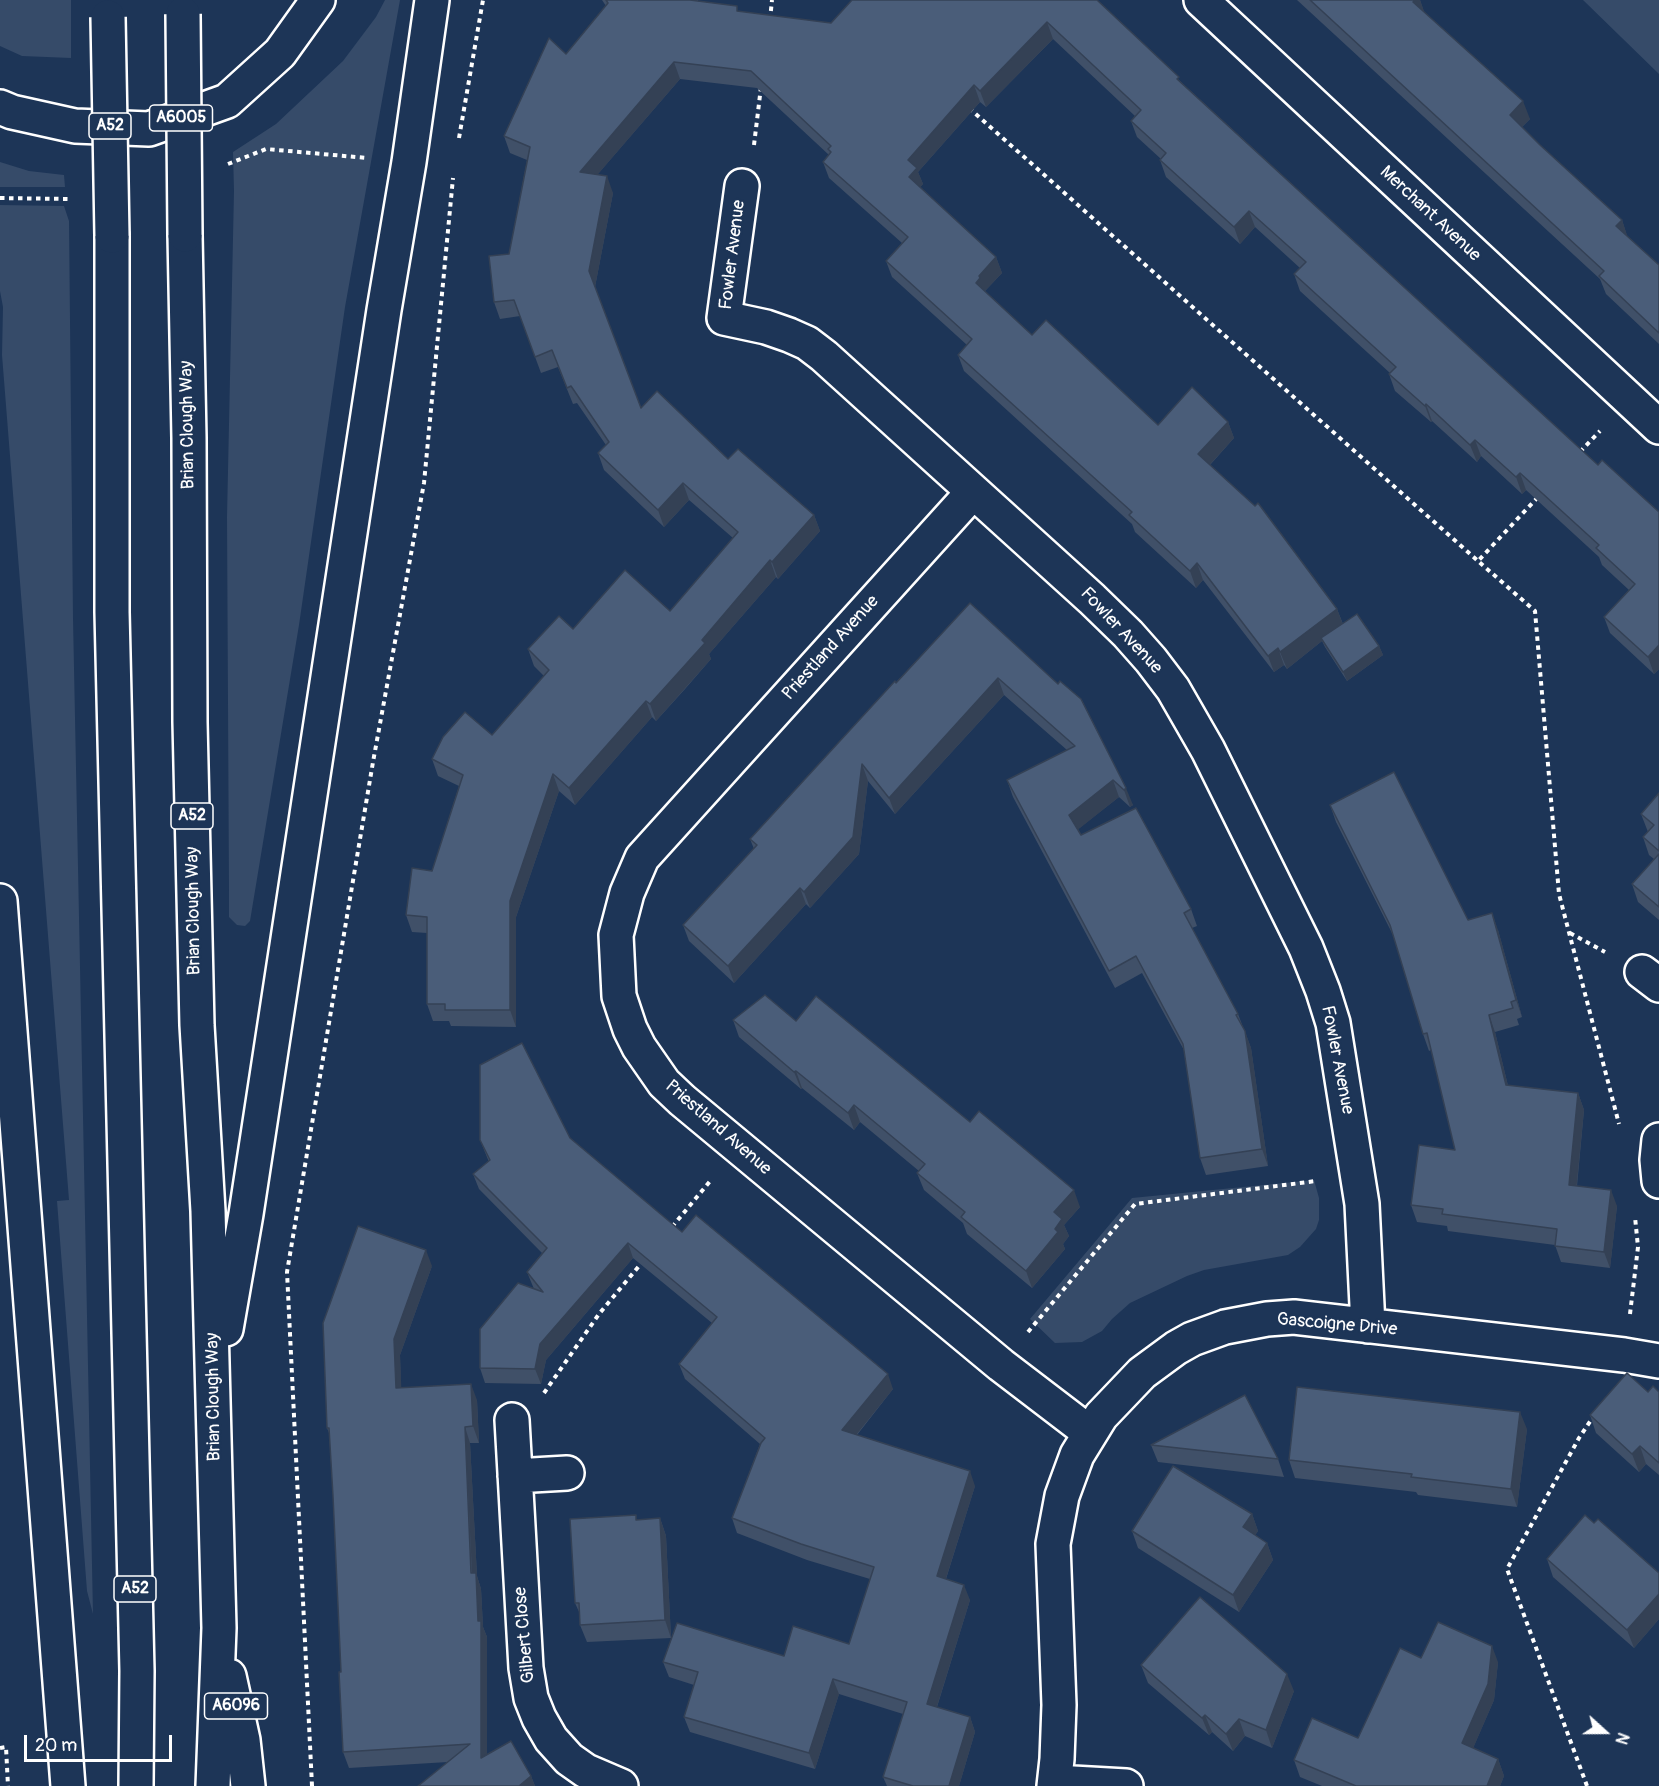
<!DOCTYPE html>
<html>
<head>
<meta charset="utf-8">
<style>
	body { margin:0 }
	#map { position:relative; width:1659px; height:1786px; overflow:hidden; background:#1d3557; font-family:Pangolin,sans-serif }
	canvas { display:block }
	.north { position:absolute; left:1575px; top:1702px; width:60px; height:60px; -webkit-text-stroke:4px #1d3557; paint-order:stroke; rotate:111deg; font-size:16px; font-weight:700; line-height:24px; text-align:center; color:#fff }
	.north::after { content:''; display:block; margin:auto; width:21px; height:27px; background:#fff; clip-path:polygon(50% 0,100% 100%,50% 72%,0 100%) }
	.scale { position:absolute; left:24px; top:1735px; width:148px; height:27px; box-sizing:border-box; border:3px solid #fff; border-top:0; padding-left:8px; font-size:18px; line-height:21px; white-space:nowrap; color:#fff; -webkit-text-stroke:4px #1d3557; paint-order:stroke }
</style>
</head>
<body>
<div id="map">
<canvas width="1659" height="1786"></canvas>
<div class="north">N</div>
<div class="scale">20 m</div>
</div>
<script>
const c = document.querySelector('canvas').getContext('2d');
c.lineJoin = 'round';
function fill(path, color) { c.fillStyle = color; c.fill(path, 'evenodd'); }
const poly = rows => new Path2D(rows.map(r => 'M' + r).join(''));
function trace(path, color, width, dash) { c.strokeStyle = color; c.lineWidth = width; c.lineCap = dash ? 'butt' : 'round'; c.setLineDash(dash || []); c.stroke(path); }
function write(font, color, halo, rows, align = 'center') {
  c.font = font + ' Pangolin,sans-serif'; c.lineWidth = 4.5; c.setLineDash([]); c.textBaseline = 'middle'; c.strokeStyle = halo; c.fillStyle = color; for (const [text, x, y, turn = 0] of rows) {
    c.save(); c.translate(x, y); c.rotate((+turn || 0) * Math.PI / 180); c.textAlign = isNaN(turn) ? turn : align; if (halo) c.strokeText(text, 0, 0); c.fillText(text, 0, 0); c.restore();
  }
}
fill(poly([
	[0,0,71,0,71,58,22,56,0,46],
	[385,0,400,0,345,307,299,625,250,921,245,926,237,925,229,917,229,891,227,517,234,191,233,152,276,124,343,61,376,17],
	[1583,0,1659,0,1659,74],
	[0,162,29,171,64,175,65,187,0,187],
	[0,205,64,206,69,221,73,618,93,1614,87,1591,57,1201,69,1200,2,355,3,307,0,291],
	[1314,1180,1319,1198,1319,1220,1316,1229,1300,1247,1288,1255,1204,1270,1187,1276,1130,1303,1112,1319,1102,1331,1082,1342,1055,1343,1030,1319,1132,1198]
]), '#364b69');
const street = poly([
	[1201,0,1659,427],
	[742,186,724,318,766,327,789,335,807,343,824,356,1092,599,1128,634,1151,660,1173,689,1208,750,1306,948,1323,991,1333,1023,1362,1204,1368,1326],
	[973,492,642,858,627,893,616,935,619,996,630,1029,639,1047,664,1083,682,1100,1001,1365,1090,1433],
	[1642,972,1659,985],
	[1659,1140,1657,1160,1659,1181],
	[512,1420,526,1668,531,1698,539,1718,551,1739,569,1759,586,1771,621,1786],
	[515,1476,567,1473],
	[1055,1782,1126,1786],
	[1054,1786,1057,1759,1059,1705,1053,1544,1062,1496,1077,1455,1101,1416,1142,1373,1176,1348,1192,1339,1225,1327,1267,1319,1294,1317,1624,1355,1659,1361]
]);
const primary = poly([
	[0,107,12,112,75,126,149,129,227,101,280,53,318,0]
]);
const highway = poly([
	[185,235,189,438,190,722,197,1025,208,1211,219,1628,213,1786],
	[112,236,112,612,137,1671,136,1786],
	[0,901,68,1786],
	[226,1329,246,1214,384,310,409,162,432,0],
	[229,1676,243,1740,248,1786]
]);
trace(street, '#fff', 38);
trace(primary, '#fff', 38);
trace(highway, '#fff', 38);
trace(poly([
	[770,20,772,0],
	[969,108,1478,561],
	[459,138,483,0],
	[754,145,761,87],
	[228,164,266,149,367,158],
	[0,198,68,199],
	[1580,452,1600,431],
	[1538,497,1478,561,1535,611,1559,894,1619,1124],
	[1570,933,1605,952],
	[672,1227,711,1180],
	[1630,1314,1638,1247,1635,1217],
	[1028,1332,1135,1204,1316,1181],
	[544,1393,599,1314,644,1260],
	[0,1748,6,1747,8,1786],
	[312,1786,287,1272,373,762,424,483,453,178],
	[1587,1786,1507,1569,1579,1438,1593,1417]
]), '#fff', 4, [4.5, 4.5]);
trace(street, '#1d3557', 33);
trace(primary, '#1d3557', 33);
trace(highway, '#1d3557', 33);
const highwayBridge = poly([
	[183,14,185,235],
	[108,17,112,236]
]);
trace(highwayBridge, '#fff', 38, []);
trace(highwayBridge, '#1d3557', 33);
fill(poly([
	[602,0,698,0,698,2,739,12,831,23,1097,0,1182,83,1598,465,1659,512,1659,669,1654,674,1610,633,1604,617,1629,590,1602,565,1599,557,1526,490,1522,494,1481,456,1477,462,1432,421,1431,422,1395,391,1389,374,1390,373,1300,291,1294,274,1300,268,1255,227,1240,244,1166,177,1160,160,1161,159,1137,137,1131,121,1135,116,1053,39,986,107,980,102,918,172,923,184,920,187,996,257,1002,273,985,291,986,292,1032,335,1158,425,1228,422,1234,438,1210,465,1337,609,1343,624,1379,646,1383,655,1347,681,1325,647,1322,641,1287,669,1284,665,1274,672,1203,580,1196,588,1135,532,1132,524,964,371,958,355,967,345,892,277,886,261,902,243,829,178,823,162,829,155,757,88,680,79,597,175,613,193,595,287,641,408,728,459,814,515,820,531,778,579,776,577,709,654,711,659,685,689,656,721,652,717,575,805,559,791,516,917,516,1027,451,1026,449,1021,433,1021,427,1004,427,933,412,932,406,915,432,871,459,786,438,776,432,759,492,735,544,676,534,666,528,649,573,629,670,611,733,538,689,500,664,527,604,470,598,453,606,445,577,403,573,404,558,367,541,373,520,316,500,319,494,302,509,254,527,160,510,153,504,136,566,54,606,6],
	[1297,0,1420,0,1424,12,1530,119,1522,127,1540,145,1622,220,1627,236,1659,265,1659,344,1606,294,1600,279],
	[970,603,1058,684,1060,681,1133,805,1130,807,1119,797,1078,829,1081,835,1191,909,1197,926,1192,928,1238,1014,1251,1048,1268,1166,1206,1175,1200,1158,1185,1052,1142,973,1115,988,1013,797,1007,780,1067,750,1004,695,895,814,868,781,859,854,810,908,806,904,734,983,689,941,683,925,754,849,750,839],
	[1659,793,1659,920,1638,902,1632,884,1654,859,1649,855,1643,837,1648,832,1641,814],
	[1330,805,1468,920,1498,930,1522,1017,1517,1019,1519,1025,1495,1032,1508,1086,1578,1093,1584,1110,1577,1186,1617,1206,1610,1268,1561,1262,1555,1245,1448,1231,1447,1226,1417,1222,1411,1205,1455,1150,1431,1050,1429,1051,1423,1034,1394,937,1336,822],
	[733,1020,796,1021,970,1122,1080,1207,1064,1225,1069,1236,1063,1244,1065,1249,1032,1288,967,1234,963,1223,924,1190,917,1173,919,1171,860,1122,854,1130,802,1088,801,1089,739,1037],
	[570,1138,682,1232,893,1389,857,1435,975,1486,946,1579,970,1600,937,1707,970,1717,975,1732,959,1786,887,1786,883,1777,903,1714,839,1694,815,1769,690,1732,684,1717,694,1685,669,1677,663,1662,784,1656,849,1644,870,1579,807,1560,737,1533,732,1518,760,1444,685,1379,679,1364,712,1323,633,1258,546,1360,541,1384,485,1383,480,1368,534,1289,527,1272,542,1253,479,1189,473,1174,489,1162,480,1140],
	[432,1266,400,1355,401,1388,477,1400,479,1443,470,1443,477,1576,481,1589,483,1627,487,1637,487,1754,531,1776,535,1786,418,1786,448,1762,349,1768,343,1752,341,1672,333,1496,329,1433,327,1428],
	[1648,1392,1659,1392,1659,1475,1646,1464,1639,1472,1596,1433,1590,1415],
	[1527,1429,1517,1507,1418,1495,1416,1492,1295,1478,1289,1460],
	[1151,1445,1278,1459,1284,1477,1158,1462],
	[1252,1514,1258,1531,1255,1535,1267,1543,1273,1560,1239,1612,1138,1548,1132,1531],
	[660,1518,666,1536,671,1638,587,1642,580,1625,580,1614,575,1603,638,1520],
	[1594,1523,1659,1573,1659,1619,1634,1648,1553,1577,1547,1559],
	[1421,1658,1498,1662,1494,1700,1473,1748,1498,1759,1504,1776,1500,1786,1322,1786,1300,1777,1294,1760,1358,1738],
	[1141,1665,1294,1691,1272,1748,1245,1736,1233,1751,1212,1732,1209,1735,1148,1683]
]), '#405068');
fill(poly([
	[1415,0,1420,0,1425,14,1413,2],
	[1047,22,1053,39,986,107,980,91],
	[674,62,680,79,586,188,580,172],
	[974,85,980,102,918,172,923,184,915,194,909,177,908,160],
	[1523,101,1530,119,1517,132,1510,115],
	[607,176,613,193,595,287,589,271],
	[1249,211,1255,227,1240,244,1234,227],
	[1622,220,1628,238,1616,226],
	[996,257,1002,273,985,291,986,294,976,283,979,276],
	[1426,404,1432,421,1431,422,1425,406],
	[1228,422,1234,438,1204,471,1198,454],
	[1475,440,1481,456,1477,462,1470,445],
	[1520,473,1526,490,1522,494,1516,477],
	[683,483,689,500,664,527,658,510],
	[814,515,820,531,778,579,772,562],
	[770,560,776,577,709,654,711,659,656,721,650,704,702,640],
	[1197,563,1203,580,1196,588,1190,571],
	[1337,609,1343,625,1321,638,1322,641,1287,669,1280,652],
	[1659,645,1659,669,1654,674,1648,657],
	[1379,646,1383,655,1347,681,1343,672],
	[1278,648,1284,665,1274,672,1268,656],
	[998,678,1004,695,895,814,889,798],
	[646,701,652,717,575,805,569,788],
	[862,764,868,781,859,854,810,908,804,892],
	[553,774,559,791,516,917,516,1027,510,1010,510,901],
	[1113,780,1119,797,1075,832,1069,815],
	[1126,788,1133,805,1130,807,1124,790],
	[800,888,806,904,734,983,728,966],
	[1492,913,1498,930,1522,1017,1516,1000],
	[1489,1015,1495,1032,1512,1102,1506,1085],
	[1245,1031,1251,1048,1268,1166,1262,1149],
	[796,1071,802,1088,801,1089,794,1072],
	[1578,1093,1584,1110,1575,1202,1569,1185],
	[854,1105,860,1122,854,1130,848,1113],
	[1074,1190,1080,1207,1064,1225,1069,1236,1063,1244,1065,1249,1032,1288,1026,1271,1054,1212],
	[1611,1190,1617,1206,1610,1268,1604,1252],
	[628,1243,633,1258,546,1360,541,1384,535,1369,540,1344],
	[426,1250,432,1266,400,1355,402,1405,396,1388,394,1339],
	[888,1374,893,1389,848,1445,842,1430],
	[471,1384,477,1400,479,1443,473,1426],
	[1520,1412,1527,1429,1517,1507,1511,1489],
	[465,1427,470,1443,477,1576,481,1589,483,1627,487,1637,487,1774,481,1758],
	[1640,1446,1646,1464,1639,1472,1632,1454],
	[970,1471,975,1486,942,1591,937,1576],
	[1252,1514,1258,1531,1249,1545,1243,1527],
	[660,1518,666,1536,671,1638,665,1620],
	[1267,1543,1273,1560,1239,1612,1233,1595],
	[964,1585,970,1600,933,1719,927,1704],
	[1659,1594,1659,1619,1634,1648,1627,1630],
	[1492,1646,1498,1662,1494,1700,1468,1760,1462,1743],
	[1287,1674,1294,1691,1272,1748,1266,1730],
	[833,1679,839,1694,815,1769,809,1753],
	[1205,1715,1212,1732,1209,1735,1202,1718],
	[970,1717,975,1732,959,1786,949,1786],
	[1239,1719,1245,1736,1233,1751,1226,1734],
	[1498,1759,1504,1776,1500,1786,1487,1786],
	[531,1776,535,1786,519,1786]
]), '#344155');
const building = poly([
	[606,0,690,0,737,6,737,11,831,23,852,0,1097,0,1179,77,1177,79,1598,465,1602,460,1659,512,1659,645,1648,657,1604,617,1635,584,1596,548,1599,545,1520,473,1516,477,1475,440,1470,445,1426,404,1425,406,1389,374,1396,367,1294,274,1306,262,1249,211,1234,227,1160,160,1166,153,1131,121,1141,110,1047,22,980,91,974,85,908,160,917,168,909,177,996,257,979,276,980,278,976,283,1032,335,1046,320,1158,425,1192,387,1228,422,1198,454,1255,506,1258,503,1337,609,1280,652,1278,648,1268,656,1197,563,1190,571,1129,515,1132,512,958,355,972,339,886,261,908,237,823,162,831,152,828,149,831,146,751,71,674,62,580,172,607,176,589,271,641,408,657,391,728,459,738,449,814,515,772,562,770,560,702,640,705,643,678,673,650,704,646,701,569,788,553,774,510,901,510,1010,445,1010,445,1004,427,1004,427,917,406,915,412,868,432,871,463,775,432,759,443,737,465,712,492,735,549,670,528,649,559,616,573,629,625,570,670,611,738,532,683,483,658,510,598,453,609,442,571,386,567,388,552,350,535,357,514,300,494,302,489,256,509,254,530,147,504,136,549,38,566,54,608,3,606,0],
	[1310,0,1415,0,1413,2,1523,101,1510,115,1540,145,1622,220,1616,226,1659,265,1659,333,1599,276,1604,271,1310,0],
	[970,603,1058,684,1060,681,1081,699,1126,788,1124,790,1113,780,1069,815,1081,835,1136,808,1191,909,1184,913,1238,1014,1236,1015,1245,1031,1262,1149,1200,1158,1183,1044,1136,956,1109,971,1007,780,1075,746,998,678,889,798,862,764,853,837,804,892,800,888,728,966,683,925,757,845,750,839,895,681,896,683,970,603],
	[1357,614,1379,646,1343,672,1321,638,1357,614],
	[1394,772,1468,920,1492,913,1516,1000,1511,1002,1513,1008,1489,1015,1506,1085,1578,1093,1569,1185,1611,1190,1604,1252,1555,1246,1557,1229,1442,1214,1443,1209,1411,1205,1419,1145,1455,1150,1427,1033,1423,1034,1390,925,1330,805,1394,772],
	[1659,793,1659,851,1643,837,1654,825,1641,814,1659,793],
	[1659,854,1659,907,1632,884,1659,854],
	[765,995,796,1021,816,996,970,1122,979,1111,1074,1190,1054,1212,1062,1219,1055,1229,1058,1232,1026,1271,961,1217,965,1212,917,1173,925,1164,854,1105,848,1113,796,1071,794,1072,733,1020,765,995],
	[522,1043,570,1138,682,1232,696,1215,888,1374,842,1430,970,1471,937,1576,964,1585,927,1704,970,1717,949,1786,913,1786,883,1777,907,1702,833,1679,809,1753,684,1717,698,1672,663,1662,677,1623,784,1656,793,1626,849,1644,874,1567,801,1544,732,1518,761,1443,765,1438,679,1364,717,1317,628,1243,540,1344,535,1369,480,1368,480,1329,518,1283,543,1292,527,1272,547,1248,473,1174,490,1160,480,1140,480,1065,522,1043],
	[358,1226,426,1250,394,1339,396,1388,471,1384,473,1426,465,1427,471,1573,476,1573,478,1621,481,1621,481,1758,511,1741,531,1776,519,1786,418,1786,470,1744,343,1752,339,1672,341,1672,333,1496,329,1428,327,1428,323,1323,358,1226],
	[1627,1373,1648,1392,1653,1386,1659,1392,1659,1463,1640,1446,1632,1454,1590,1415,1627,1373],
	[1297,1387,1520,1412,1511,1489,1411,1477,1412,1474,1289,1460,1297,1387],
	[1245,1395,1278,1459,1151,1445,1245,1395],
	[1173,1466,1252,1514,1243,1527,1267,1543,1233,1595,1132,1531,1173,1466],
	[636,1515,636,1520,660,1518,665,1620,580,1625,579,1603,575,1603,570,1519,636,1515],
	[1585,1515,1594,1523,1598,1519,1659,1573,1659,1594,1627,1630,1547,1559,1585,1515],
	[1200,1597,1287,1674,1266,1730,1239,1719,1226,1734,1205,1715,1202,1718,1141,1665,1200,1597],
	[1438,1622,1492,1646,1488,1684,1462,1743,1498,1759,1487,1786,1356,1786,1294,1760,1312,1718,1358,1738,1400,1648,1421,1658,1438,1622]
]);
fill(building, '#4a5d79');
trace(building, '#344155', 1.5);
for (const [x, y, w] of [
	[181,118,63],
	[110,126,42],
	[192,816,42],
	[135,1589,42],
	[236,1706,63]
]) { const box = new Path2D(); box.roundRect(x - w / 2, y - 13, w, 26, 4.5); c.fillStyle = '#1d3557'; c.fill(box); trace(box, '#fff', 1.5); }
write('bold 16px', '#fff', null, [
	["A6005",181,118],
	["A52",110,126],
	["A52",192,816],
	["A52",135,1589],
	["A6096",236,1706]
]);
write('18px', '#fff', '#1d3557', [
	["Merchant Avenue",1430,214,43],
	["Fowler Avenue",733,255,-83],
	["Brian Clough Way",188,425,-91],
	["Fowler Avenue",1121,631,47],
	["Priestland Avenue",831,648,-48],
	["Brian Clough Way",194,911,-91],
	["Fowler Avenue",1337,1060,79],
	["Priestland Avenue",718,1128,41],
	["Gascoigne Drive",1337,1325,5],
	["Brian Clough Way",214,1397,-91],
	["Gilbert Close",525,1635,-95]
]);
</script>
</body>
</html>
